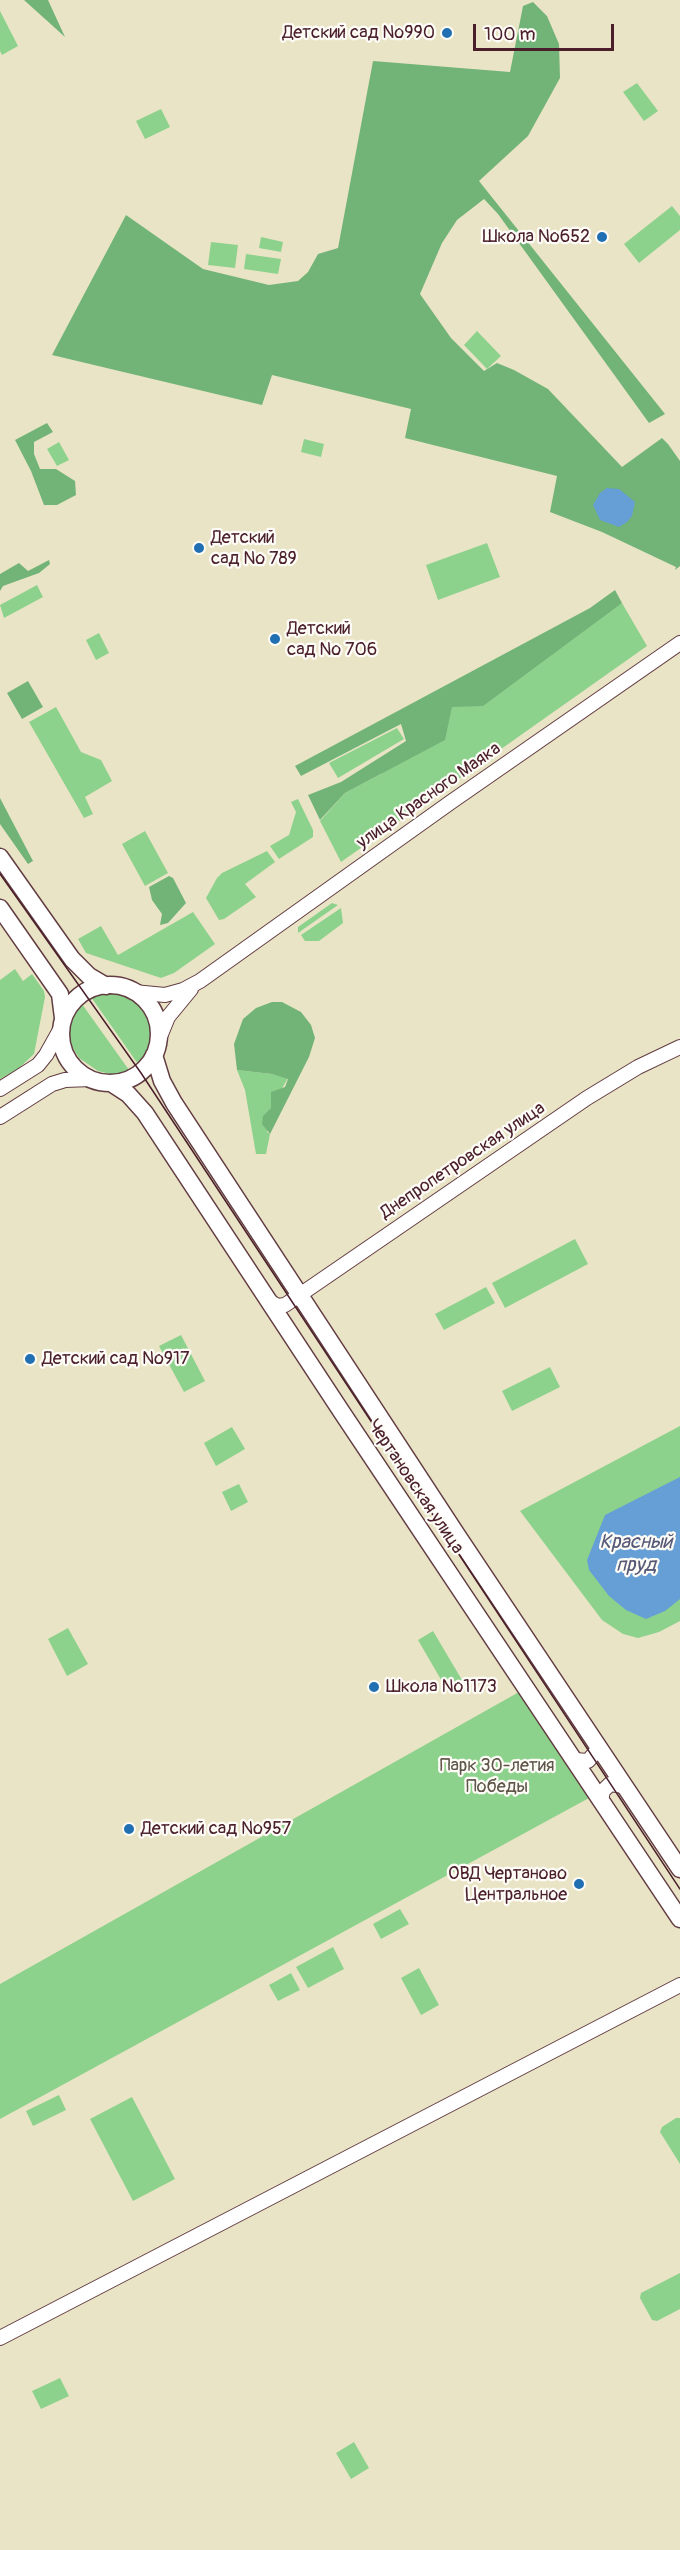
<!DOCTYPE html>
<html>
<head>
<meta charset="utf-8">
<style>
	body { margin:0 }
	#map { position:relative; width:680px; height:2550px; overflow:hidden; background:#eae4c6; font-family:Pangolin,sans-serif }
	canvas { display:block }
	.scale { position:absolute; left:473px; top:24px; width:141px; height:27px; box-sizing:border-box; border:3px solid #4a1f2b; border-top:0; padding-left:8px; font-size:18px; line-height:21px; white-space:nowrap; color:#4a1f2b; -webkit-text-stroke:4px #fdfcf7; paint-order:stroke }
</style>
</head>
<body>
<div id="map">
<canvas width="680" height="2550"></canvas>
<div class="scale">100 m</div>
</div>
<script>
const c = document.querySelector('canvas').getContext('2d');
c.lineJoin = 'round';
function fill(path, color) { c.fillStyle = color; c.fill(path, 'evenodd'); }
const poly = rows => new Path2D(rows.map(r => 'M' + r).join(''));
function trace(path, color, width, dash) { c.strokeStyle = color; c.lineWidth = width; c.lineCap = dash ? 'butt' : 'round'; c.setLineDash(dash || []); c.stroke(path); }
function write(font, color, halo, rows, align = 'center') {
  c.font = font + ' Pangolin,sans-serif'; c.lineWidth = 4.5; c.setLineDash([]); c.textBaseline = 'middle'; c.strokeStyle = halo; c.fillStyle = color; for (const [text, x, y, turn = 0] of rows) {
    c.save(); c.translate(x, y); c.rotate((+turn || 0) * Math.PI / 180); c.textAlign = isNaN(turn) ? turn : align; if (halo) c.strokeText(text, 0, 0); c.fillText(text, 0, 0); c.restore();
  }
}
fill(poly([
	[0,11,18,46,2,55,0,51],
	[637,83,658,111,644,121,623,92],
	[161,109,170,127,145,139,136,121],
	[672,206,680,216,680,230,639,263,624,244],
	[261,237,283,242,281,252,259,248],
	[211,242,238,245,235,268,208,265],
	[246,254,281,259,278,274,244,269],
	[477,331,501,356,487,369,464,345],
	[304,439,324,444,321,457,301,452],
	[59,442,69,460,57,466,47,449],
	[487,543,500,577,438,600,426,565],
	[37,585,43,597,4,618,0,605],
	[622,603,647,646,341,862,320,821,345,793,381,774,452,707],
	[99,633,109,653,96,660,86,640],
	[56,707,81,752,101,760,112,781,85,797,93,814,84,818,29,722],
	[397,728,404,739,338,778,329,763],
	[298,799,313,830,313,837,279,859,270,846,289,835,296,812,291,802],
	[145,831,168,873,145,886,122,844],
	[267,851,275,862,245,884,256,897,224,919,219,920,206,898,217,878,222,873],
	[332,903,338,905,298,933,298,927],
	[341,908,343,923,319,941,305,941,301,935],
	[193,912,215,944,174,973,161,978,86,953,78,939,101,926,118,955],
	[15,969,23,981,32,974,44,991,45,997,34,1054,19,1068,0,1079,0,980],
	[104,992,124,992,138,1000,147,1011,153,1025,153,1036,151,1046,145,1057,138,1064,91,997],
	[82,1004,129,1070,114,1075,98,1071,79,1058,71,1045,69,1032,73,1015],
	[237,1070,272,1074,288,1078,271,1108,267,1132,270,1134,266,1154,256,1154,245,1090],
	[575,1239,588,1264,505,1308,492,1283],
	[486,1287,495,1303,444,1330,435,1314],
	[181,1335,205,1381,184,1392,159,1346],
	[550,1367,560,1387,512,1411,502,1391],
	[680,1426,680,1621,659,1632,638,1638,623,1634,602,1620,520,1511],
	[232,1427,245,1449,216,1466,204,1443],
	[239,1484,248,1502,231,1511,222,1492],
	[68,1628,88,1664,67,1676,48,1639],
	[433,1631,462,1680,447,1690,418,1640],
	[519,1692,589,1798,0,2119,0,1984],
	[400,1909,409,1924,381,1939,373,1924],
	[333,1947,344,1969,308,1988,296,1967],
	[419,1968,439,2005,421,2015,401,1978],
	[291,1973,300,1990,278,2001,269,1985],
	[59,2095,66,2110,33,2126,26,2111],
	[132,2097,175,2179,133,2201,90,2119],
	[676,2118,680,2118,680,2164,660,2132,662,2127],
	[680,2273,680,2309,657,2321,652,2320,640,2298,641,2293],
	[60,2378,69,2396,41,2409,32,2391],
	[354,2442,369,2468,351,2479,336,2453]
]), '#8dd28c');
fill(poly([
	[24,0,48,0,65,37],
	[533,2,547,16,559,44,560,78,528,136,479,181,665,414,649,423,498,214,484,199,457,220,442,243,420,294,451,338,484,371,497,363,514,370,548,389,622,467,662,438,668,444,680,461,680,566,675,570,676,567,602,532,550,512,557,476,405,438,411,409,272,375,262,405,52,355,126,215,203,269,269,285,298,281,308,272,318,254,338,248,373,61,510,72,523,6],
	[47,423,53,432,34,442,34,454,40,469,56,469,75,481,76,495,57,505,44,505,31,471,15,440],
	[49,560,50,564,39,573,3,586,0,591,0,574,19,563,28,571],
	[615,590,622,603,483,706,452,707,445,740,345,793,320,820,308,795,341,782,406,741,401,724,301,776,295,766,590,608],
	[28,681,43,707,22,719,7,693],
	[0,798,33,861,28,864,0,824],
	[169,876,173,878,186,903,168,923,160,925,162,914,152,900,149,887],
	[272,1002,282,1002,301,1012,311,1025,315,1038,309,1057,270,1134,262,1124,263,1116,271,1108,271,1092,285,1087,288,1079,272,1074,237,1070,234,1044,243,1019,256,1008]
]), '#72b478');
fill(poly([
	[607,488,619,489,635,502,632,516,627,522,619,527,600,520,593,505,600,493],
	[680,1477,680,1599,665,1611,646,1619,626,1610,609,1596,589,1570,587,1560,605,1515]
]), '#659fd5');
const minor = poly([
	[134,992,165,995,183,990,200,981,451,802,680,643],
	[159,1039,168,1017,191,989],
	[0,1089,38,1065,46,1055,60,1030],
	[0,1117,52,1084,65,1080,91,1079],
	[269,1301,278,1306,285,1305,587,1098,638,1067,680,1047],
	[575,1760,588,1761,599,1748],
	[601,1800,603,1791,610,1784,624,1786],
	[0,2338,680,1985]
]);
const major = poly([
	[0,857,72,959,89,976,106,986],
	[0,908,60,994,63,1018],
	'61 1034a49 49 0 1 1 98 0a49 49 0 1 1-98 0Z',
	[154,1055,162,1081,174,1103,457,1535,680,1869],
	[111,1083,128,1094,145,1113,341,1411,680,1919]
]);
trace(minor, '#623d42', 16);
trace(major, '#623d42', 19);
trace(minor, '#fff', 14);
trace(major, '#fff', 16);
trace(poly([
	[0,874,141,1073,680,1889]
]), '#4a1f2b', 1.5);
for (const [x, y, r, color] of [
	[447,33,6,"#1f6fb2"],
	[602,237,6,"#1f6fb2"],
	[199,548,6,"#1f6fb2"],
	[275,639,6,"#1f6fb2"],
	[30,1359,6,"#1f6fb2"],
	[374,1687,6,"#1f6fb2"],
	[129,1829,6,"#1f6fb2"],
	[579,1884,6,"#1f6fb2"]
]) { const dot = new Path2D(); dot.arc(x, y, r, 0, 2 * Math.PI); c.fillStyle = color; c.fill(dot); trace(dot, '#fdfcf7', 2); }
write('18px', '#4a1f2b', '#fdfcf7', [
	["Детский сад №990",435,33,"right"],
	["Школа №652",590,237,"right"],
	["Детский",211,538],
	["сад № 789",211,559],
	["Детский",287,629],
	["сад № 706",287,650],
	["Детский сад №917",42,1359],
	["Школа №1173",386,1687],
	["Детский сад №957",141,1829],
	["ОВД Чертаново",567,1874,"right"],
	["Центральное",567,1895,"right"]
], 'left');
write('18px', '#4a1f2b', '#fdfcf7', [
	["улица Красного Маяка",429,796,-35],
	["Днепропетровская улица",463,1161,-34],
	["Чертановская улица",415,1487,56]
]);
write('18px', '#5e5548', '#fdfcf7', [
	["Парк 30-летия",497,1766],
	["Победы",497,1787]
]);
write('italic 20px', '#565977', '#fdfcf7', [
	["Красный",636,1543],
	["пруд",636,1566]
]);
</script>
</body>
</html>
